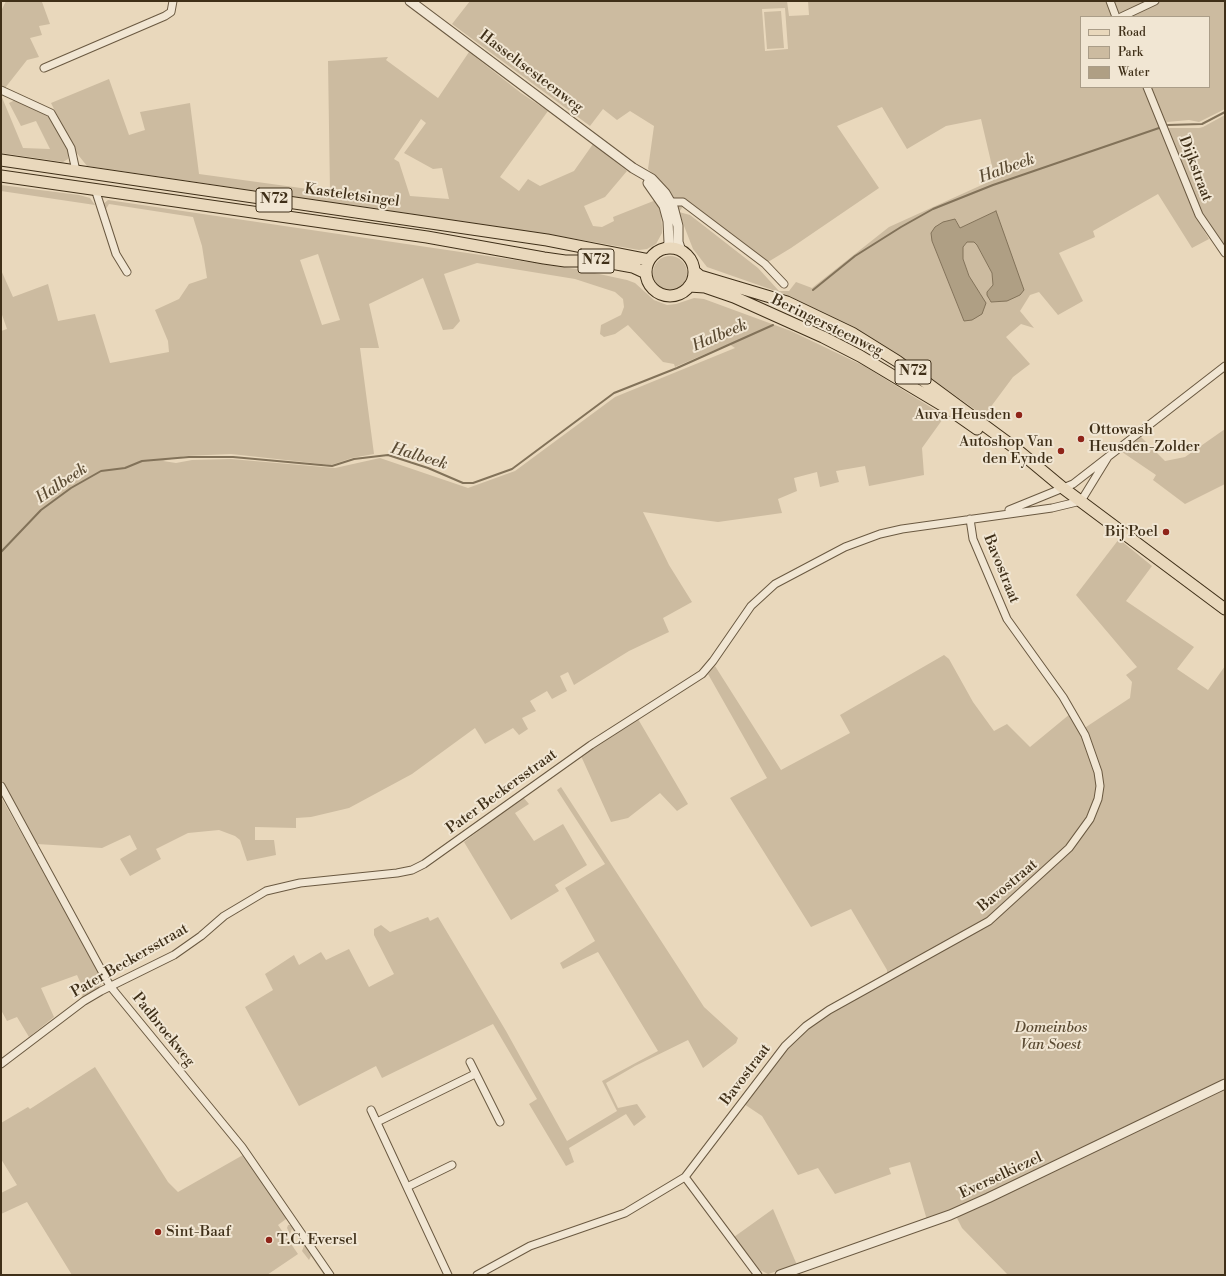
<!DOCTYPE html>
<html>
<head>
<meta charset="utf-8">
<style>
	body { margin:0 }
	#map { position:relative; width:1226px; height:1276px; overflow:hidden; background:#e9d8bc; font-family:"Libre Bodoni",serif }
	canvas { display:block }
	.frame { position:absolute; inset:0; border:2px solid #3f2f18; pointer-events:none }
	.legend { position:absolute; left:1080px; top:16px; width:130px; height:72px; box-sizing:border-box; background:#f1e6d3; border:1px solid #aa9d88; margin:0; padding:5px 7px; list-style:none; font-size:12px; color:#3f2f18 }
	.legend li { display:flex; align-items:center; gap:8px; height:20px }
	.legend b { width:20px; border:1px solid #aa9d88 }
</style>
</head>
<body>
<div id="map">
<canvas width="1226" height="1276"></canvas>
<div class="frame"></div>
<ul class="legend">
<li><b style="height:5px;background:#e9d8bc"></b>Road</li>
<li><b style="height:11px;background:#ccbba0"></b>Park</li>
<li><b style="height:11px;background:#af9f84"></b>Water</li>
</ul>
</div>
<script>
const c = document.querySelector('canvas').getContext('2d');
c.lineJoin = 'round';
function fill(path, color) { c.fillStyle = color; c.fill(path, 'evenodd'); }
const poly = rows => new Path2D(rows.map(r => 'M' + r).join(''));
function trace(path, color, width, dash) { c.strokeStyle = color; c.lineWidth = width; c.lineCap = dash ? 'butt' : 'round'; c.setLineDash(dash || []); c.stroke(path); }
function write(font, color, halo, rows, align = 'center') {
  c.font = font + ' "Libre Bodoni",serif'; c.lineWidth = 4; c.setLineDash([]); c.textBaseline = 'middle'; c.strokeStyle = halo; c.fillStyle = color; for (const [text, x, y, turn = 0] of rows) {
    c.save(); c.translate(x, y); c.rotate((+turn || 0) * Math.PI / 180); c.textAlign = isNaN(turn) ? turn : align; if (halo) c.strokeText(text, 0, 0); c.fillText(text, 0, 0); c.restore();
  }
}
fill(poly([
	[6,1,42,2,50,24,39,26,42,35,30,38,39,57,27,60,5,88,44,105,68,149,68,159,63,162,1,153,1,95,23,148,50,149,36,121,21,126,9,103,15,100,1,87,1,11],
	[470,1,787,1,789,16,809,15,808,1,1225,1,1225,109,1199,122,1189,120,1167,122,1168,128,1199,128,1203,127,1225,115,1225,249,1209,225,1203,229,1209,239,1192,248,1158,194,1093,231,1095,237,1059,253,1083,301,1058,315,1039,292,1030,295,1020,311,1034,328,1021,324,1006,337,1030,364,1013,377,984,416,894,352,851,327,787,295,707,267,693,249,674,200,666,188,648,169,654,126,630,111,617,120,603,109,590,126,452,24],
	[785,8,788,49,765,51,762,9],
	[1081,17,1209,17,1209,87,1081,87],
	[882,107,907,149,946,126,981,119,995,179,889,227,812,288,796,282,789,291,779,291,758,268,690,215,679,212,684,205,768,262,791,248,879,188,837,126],
	[996,211,1020,295,1003,301,991,302,989,300,987,292,993,285,992,273,977,245,974,242,967,242,963,247,963,259,969,276,975,289,981,294,964,321,932,241,956,220,960,228],
	[781,11,784,48,767,49,764,12],
	[469,52,521,93,548,111,500,177,519,191,528,179,540,186,574,171,593,144,627,171,605,197,584,206,593,226,602,227,614,221,613,217,656,200,661,214,662,227,662,233,656,244,647,249,639,250,548,234,87,166,75,151,51,103,109,79,129,135,145,130,140,112,190,103,199,174,330,192,328,61,388,57,386,60,438,98],
	[421,119,426,123,404,153,433,169,442,168,449,199,410,196,399,162,394,159],
	[1,185,79,195,90,198,95,205,1,191],
	[108,200,576,269,627,280,635,283,654,300,667,305,676,304,694,298,704,299,791,331,864,366,945,416,922,448,924,475,869,486,865,466,836,471,839,482,820,487,817,472,794,478,797,491,778,499,782,513,718,522,643,512,669,565,692,602,663,618,669,632,629,651,574,685,568,672,560,676,567,691,552,699,547,691,530,701,536,711,522,718,528,729,519,735,513,728,485,744,475,728,412,774,349,808,311,817,296,818,296,828,255,827,255,840,274,840,276,855,247,861,240,840,235,836,219,830,188,833,156,849,161,859,130,876,120,859,137,849,130,835,102,848,37,844,1,779,1,331,7,329,1,312,1,270,13,297,48,284,58,321,95,314,110,363,169,352,168,341,155,310,179,299,189,284,207,278,202,246,193,217,109,204,106,209,108,216,105,217,102,205],
	[318,254,340,320,322,325,300,260],
	[477,263,575,279,615,292,623,299,624,307,621,315,601,325,600,334,604,337,615,334,628,325,663,362,674,364,675,367,729,344,735,348,615,397,515,471,468,488,380,458,335,468,231,459,192,460,176,463,163,461,185,456,231,454,331,465,352,458,374,454,360,348,379,348,369,304,423,278,443,330,453,329,460,321,444,274],
	'653 273a17 17 0 1 1 34 0a17 17 0 1 1-34 0Z',
	[1225,429,1225,484,1185,504,1153,480,1156,475,1122,452,1141,437,1165,461,1185,457],
	[1119,539,1152,566,1126,601,1194,647,1177,669,1208,690,1225,666,1225,1275,1008,1275,962,1228,953,1210,927,1220,910,1162,889,1168,891,1174,835,1194,818,1168,798,1175,762,1116,744,1104,786,1047,820,1020,887,980,887,970,851,909,811,927,730,798,767,778,708,674,715,666,781,770,850,733,840,715,944,655,949,659,973,702,994,731,1007,724,1030,747,1070,714,1080,731,1130,698,1132,682,1126,675,1137,667,1076,595],
	[638,719,688,804,677,811,660,793,628,818,611,822,581,756],
	[561,787,704,1007,738,1038,736,1043,703,1068,688,1040,635,1066,606,1083,618,1108,637,1104,646,1117,634,1126,626,1114,569,1148,574,1162,566,1166,529,1104,537,1099,493,1024,382,1078,376,1066,299,1106,245,1007,273,990,265,974,294,955,299,965,321,952,326,960,349,949,369,987,394,974,374,935,374,929,381,925,390,932,428,917,430,921,438,917,506,1031,567,1141,617,1111,602,1081,658,1051,598,952,563,969,560,963,595,941,565,888,605,864,557,790],
	[1,797,102,976,102,983,99,988,82,997,84,990,77,975,41,988,54,1017,29,1037,17,1017,7,1021,1,1010],
	[523,797,529,804,515,813,534,841,563,824,587,865,555,885,559,891,511,920,464,842],
	[95,1067,168,1182,178,1192,243,1155,286,1216,286,1219,278,1225,298,1254,267,1275,72,1275,27,1202,1,1214,1,1193,17,1185,1,1159,1,1123,28,1107,30,1109],
	[773,1209,797,1265,768,1274,760,1270,734,1237],
	[288,1225,292,1225,327,1275,324,1275,311,1256,309,1260,302,1251,304,1246,292,1229,290,1234,287,1228]
]), '#ccbba0');
const water = poly([
	[996,211,1024,290,1020,295,1007,301,991,302,987,295,987,292,993,285,992,273,977,245,974,242,967,242,963,247,963,259,969,276,986,303,982,314,972,320,964,321,932,241,931,233,935,227,943,222,955,219,960,228,996,211]
]);
fill(water, '#af9f84');
trace(water, '#827259', 1);
trace(poly([
	[1168,125,1202,124,1225,112],
	[813,290,855,256,901,227,933,209,993,185,1159,128],
	[1,552,41,510,71,488,101,471,125,468,142,461,189,457,233,457,332,466,354,459,388,455,428,468,463,483,473,483,512,469,614,393,677,368,773,325]
]), '#827259', 2);
const minor = poly([
	[1110,1,1116,17],
	[1121,17,1155,1],
	[44,68,165,16,171,12,173,1],
	[1147,87,1199,215,1225,253],
	[1,90,51,113,71,148,76,171],
	[95,189,116,254,127,272],
	[670,202,683,202,765,264,784,284],
	[1009,510,1073,484,1225,366],
	[1,786,110,986,242,1147,330,1275],
	[470,1062,500,1122],
	[1,1064,84,1001,101,991,174,955,201,936,224,916,266,891,300,883,397,873,412,870,424,864,591,745,702,674,713,661,751,606,775,584,845,547,880,534,902,529,1052,508,1081,501,1108,457],
	[371,1110,448,1275],
	[377,1122,475,1074],
	[685,1177,758,1275],
	[407,1187,452,1165],
	[477,1275,530,1246,625,1213,685,1177,785,1046,806,1026,829,1010,989,921,1069,848,1090,819,1098,799,1100,786,1098,772,1085,735,1063,697,1007,619,973,539,970,519]
]);
const tertiary = poly([
	[410,1,633,168,652,179,665,193,673,207,678,226,678,242,681,251],
	[648,183,664,206,668,221,669,243,666,249],
	[780,1275,950,1215,988,1198,1225,1084]
]);
const primary = poly([
	[1,160,547,240,649,260],
	[1,176,427,237,544,258,565,261,600,261,633,267,646,273],
	'646 272a24 24 0 1 1 48 0a24 24 0 1 1-48 0Z',
	[694,271,700,276,787,302,852,333,897,361,1015,448,1063,488,1225,609],
	[689,286,705,287,734,297,823,337,860,356,947,408,977,429]
]);
trace(minor, '#6a5941', 9);
trace(tertiary, '#6a5941', 11);
trace(primary, '#3f2f18', 13);
trace(minor, '#f1e6d3', 7);
trace(tertiary, '#f1e6d3', 9);
trace(primary, '#e9d8bc', 11);
for (const [x, y, r, color] of [
	[1019,415,4,"#8f2418"],
	[1081,439,4,"#8f2418"],
	[1061,451,4,"#8f2418"],
	[1166,532,4,"#8f2418"],
	[158,1232,4,"#8f2418"],
	[269,1240,4,"#8f2418"]
]) { const dot = new Path2D(); dot.arc(x, y, r, 0, 2 * Math.PI); c.fillStyle = color; c.fill(dot); trace(dot, '#f1e6d3', 1.5); }
for (const [x, y, w] of [
	[274,200,36],
	[596,261,36],
	[913,372,36]
]) { const box = new Path2D(); box.roundRect(x - w / 2, y - 12, w, 24, 3); c.fillStyle = '#f1e6d3'; c.fill(box); trace(box, '#3f2f18', 1); }
write('bold 14px', '#3f2f18', null, [
	["N72",274,200],
	["N72",596,261],
	["N72",913,372]
]);
write('15px', '#3f2f18', '#f1e6d3', [
	["Hasseltsesteenweg",531,72,37],
	["Dijkstraat",1195,169,69],
	["Kasteletsingel",352,196,8],
	["Beringersteenweg",827,326,26],
	["Bavostraat",1001,569,68],
	["Pater Beckersstraat",502,792,-36],
	["Bavostraat",1008,886,-40],
	["Pater Beckersstraat",130,961,-30],
	["Padbroekweg",163,1030,51],
	["Bavostraat",746,1075,-53],
	["Everselkiezel",1001,1176,-25]
]);
write('15px', '#3f2f18', '#f1e6d3', [
	["Auva Heusden",1011,415],
	["Ottowash",1089,430,"left"],
	["Heusden-Zolder",1089,447,"left"],
	["Autoshop Van",1053,442],
	["den Eynde",1053,459],
	["Bij Poel",1158,532],
	["Sint-Baaf",166,1232,"left"],
	["T.C. Eversel",277,1240,"left"]
], 'right');
write('italic 15px', '#5b4b33', '#f1e6d3', [
	["Domeinbos",1051,1028],
	["Van Soest",1051,1045]
]);
write('italic 16px', '#5b4b33', '#f1e6d3', [
	["Halbeek",1007,169,-20],
	["Halbeek",720,336,-23],
	["Halbeek",419,457,17],
	["Halbeek",62,484,-34]
]);
</script>
</body>
</html>
